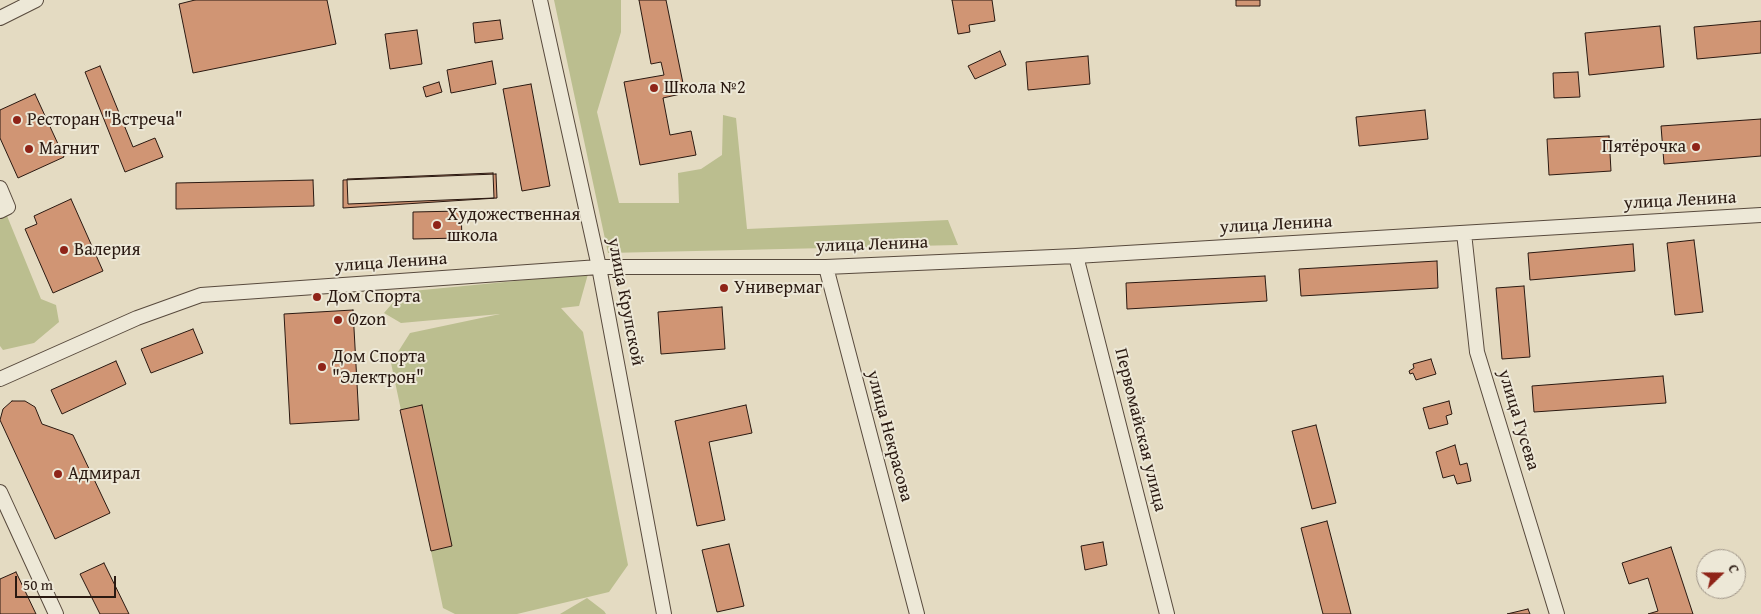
<!DOCTYPE html>
<html>
<head>
<meta charset="utf-8">
<style>
	body { margin:0 }
	#map { position:relative; width:1761px; height:614px; overflow:hidden; background:#e4dbc2; font-family:"Gentium Book Plus",serif }
	canvas { display:block }
	.north { position:absolute; left:1696px; top:549px; width:50px; height:50px; box-sizing:border-box; background:#ede8d7; border:1px solid #9f9588; border-radius:50%; rotate:68deg; font-size:14px; font-weight:700; line-height:20px; text-align:center; color:#2a1911 }
	.north::after { content:''; display:block; margin:auto; width:18px; height:22px; background:#8f2418; clip-path:polygon(50% 0,100% 100%,50% 72%,0 100%) }
	.scale { position:absolute; left:15px; top:576px; width:101px; height:22px; box-sizing:border-box; border:2px solid #2a1911; border-top:0; padding-left:6px; font-size:15px; line-height:18px; white-space:nowrap; color:#2a1911; -webkit-text-stroke:4px #ede8d7; paint-order:stroke }
</style>
</head>
<body>
<div id="map">
<canvas width="1761" height="614"></canvas>
<div class="north">С</div>
<div class="scale">50 m</div>
</div>
<script>
const c = document.querySelector('canvas').getContext('2d');
c.lineJoin = 'round';
function fill(path, color) { c.fillStyle = color; c.fill(path, 'evenodd'); }
const poly = rows => new Path2D(rows.map(r => 'M' + r).join(''));
function trace(path, color, width, dash) { c.strokeStyle = color; c.lineWidth = width; c.lineCap = dash ? 'butt' : 'round'; c.setLineDash(dash || []); c.stroke(path); }
function write(font, color, halo, rows, align = 'center') {
  c.font = font + ' "Gentium Book Plus",serif'; c.lineWidth = 4; c.setLineDash([]); c.textBaseline = 'middle'; c.strokeStyle = halo; c.fillStyle = color; for (const [text, x, y, turn = 0] of rows) {
    c.save(); c.translate(x, y); c.rotate((+turn || 0) * Math.PI / 180); c.textAlign = isNaN(turn) ? turn : align; if (halo) c.strokeText(text, 0, 0); c.fillText(text, 0, 0); c.restore();
  }
}
fill(poly([
	[554,0,621,0,621,32,597,112,619,203,679,203,678,173,701,169,722,155,723,115,736,118,747,229,948,220,958,245,608,253],
	[0,205,5,211,41,299,56,305,59,322,34,343,3,350,0,346],
	[588,274,579,306,561,308,583,332,628,565,609,592,517,614,455,614,443,608,391,363,410,333,500,314,401,323,384,313,402,292],
	[587,598,604,611,606,614,560,614]
]), '#bbbe8f');
const building = poly([
	[195,0,327,0,336,44,193,73,179,4,195,0],
	[639,0,666,0,685,93,663,98,670,135,691,131,696,155,640,165,624,82,664,75,661,62,651,64,639,0],
	[952,0,992,0,995,21,969,25,970,32,958,34,952,0],
	[1236,0,1260,0,1260,6,1236,6,1236,0],
	[500,20,503,39,475,43,473,23,500,20],
	[1761,21,1761,53,1697,59,1694,27,1761,21],
	[1660,26,1664,67,1589,75,1585,33,1660,26],
	[417,30,422,64,390,69,385,34,417,30],
	[1000,51,1006,65,975,79,968,66,1000,51],
	[1088,56,1090,84,1028,90,1026,62,1088,56],
	[492,61,496,84,451,93,447,70,492,61],
	[100,66,133,147,155,138,163,157,125,172,85,72,100,66],
	[1578,72,1580,97,1554,98,1553,73,1578,72],
	[439,82,442,92,426,97,423,87,439,82],
	[531,84,550,186,522,191,503,89,531,84],
	[35,94,64,157,18,178,0,138,0,110,35,94],
	[1425,110,1428,139,1359,146,1356,117,1425,110],
	[1761,119,1761,156,1664,164,1661,126,1761,119],
	[1609,136,1611,171,1549,175,1547,139,1609,136],
	[493,173,494,198,348,204,347,179,493,173],
	[496,174,497,198,343,208,343,180,496,174],
	[313,180,314,206,176,209,176,183,313,180],
	[71,199,103,271,53,293,25,229,37,224,34,216,71,199],
	[461,211,462,238,413,239,413,212,461,211],
	[1694,240,1703,312,1675,315,1667,243,1694,240],
	[1633,244,1635,271,1530,280,1528,253,1633,244],
	[1437,261,1438,288,1301,296,1299,269,1437,261],
	[1265,276,1267,301,1127,309,1126,283,1265,276],
	[1524,286,1530,357,1502,359,1496,288,1524,286],
	[722,307,725,349,661,354,658,312,722,307],
	[353,310,359,420,290,424,284,314,353,310],
	[193,329,203,353,151,373,141,349,193,329],
	[1431,359,1436,374,1416,380,1413,373,1410,374,1409,371,1414,368,1413,364,1431,359],
	[116,361,126,384,62,414,51,390,116,361],
	[1663,376,1666,403,1534,412,1532,386,1663,376],
	[12,401,25,401,35,407,42,424,73,435,110,513,55,539,0,420,3,409,12,401],
	[1449,401,1452,414,1446,416,1448,424,1429,429,1423,408,1449,401],
	[422,405,452,546,431,551,400,410,422,405],
	[746,405,752,433,709,442,725,520,697,526,675,421,746,405],
	[1316,425,1336,503,1312,509,1292,431,1316,425],
	[1455,445,1460,465,1467,463,1471,481,1457,484,1454,475,1443,478,1436,452,1455,445],
	[1327,521,1351,614,1323,614,1301,528,1327,521],
	[1103,542,1107,565,1085,570,1081,546,1103,542],
	[729,544,744,606,717,612,702,550,729,544],
	[1671,547,1693,614,1648,614,1658,611,1648,578,1629,584,1622,563,1671,547],
	[104,563,129,614,100,614,80,574,104,563],
	[16,572,36,614,0,614,0,579,16,572],
	[1528,609,1530,614,1507,614,1528,609]
]);
fill(building, '#d09574');
trace(building, '#2a1911', 1);
const minor = poly([
	[540,0,599,267,664,614],
	[0,18,36,0],
	[0,188,8,207,0,211],
	[1464,233,1477,352,1557,614],
	[1076,256,1167,614],
	[826,267,917,614],
	[0,379,137,318,201,295,599,267,826,267,1076,256,1761,215],
	[0,492,56,614]
]);
trace(minor, '#584a3d', 16);
trace(minor, '#ede8d7', 14);
for (const [x, y, r, color] of [
	[654,88,5,"#8f2418"],
	[17,120,5,"#8f2418"],
	[1696,147,5,"#8f2418"],
	[29,149,5,"#8f2418"],
	[437,225,5,"#8f2418"],
	[64,250,5,"#8f2418"],
	[724,288,5,"#8f2418"],
	[317,297,5,"#8f2418"],
	[338,320,5,"#8f2418"],
	[322,367,5,"#8f2418"],
	[58,474,5,"#8f2418"]
]) { const dot = new Path2D(); dot.arc(x, y, r, 0, 2 * Math.PI); c.fillStyle = color; c.fill(dot); trace(dot, '#ede8d7', 2); }
write('18px', '#2a1911', '#ede8d7', [
	["Школа №2",664,88],
	["Ресторан \"Встреча\"",27,120],
	["Пятёрочка",1686,147,"right"],
	["Магнит",39,149],
	["Художественная",447,215],
	["школа",447,236],
	["Валерия",74,250],
	["Универмаг",734,288],
	["Дом Спорта",327,297],
	["Ozon",348,320],
	["Дом Спорта",332,357],
	["\"Электрон\"",332,378],
	["Адмирал",68,474]
], 'left');
write('18px', '#2a1911', '#ede8d7', [
	["улица Ленина",1680,201,-3],
	["улица Ленина",1276,225,-3],
	["улица Ленина",872,245,-2],
	["улица Ленина",391,263,-4],
	["улица Крупской",625,302,79],
	["улица Гусева",1518,420,73],
	["Первомайская улица",1140,430,76],
	["улица Некрасова",889,436,75]
]);
</script>
</body>
</html>
